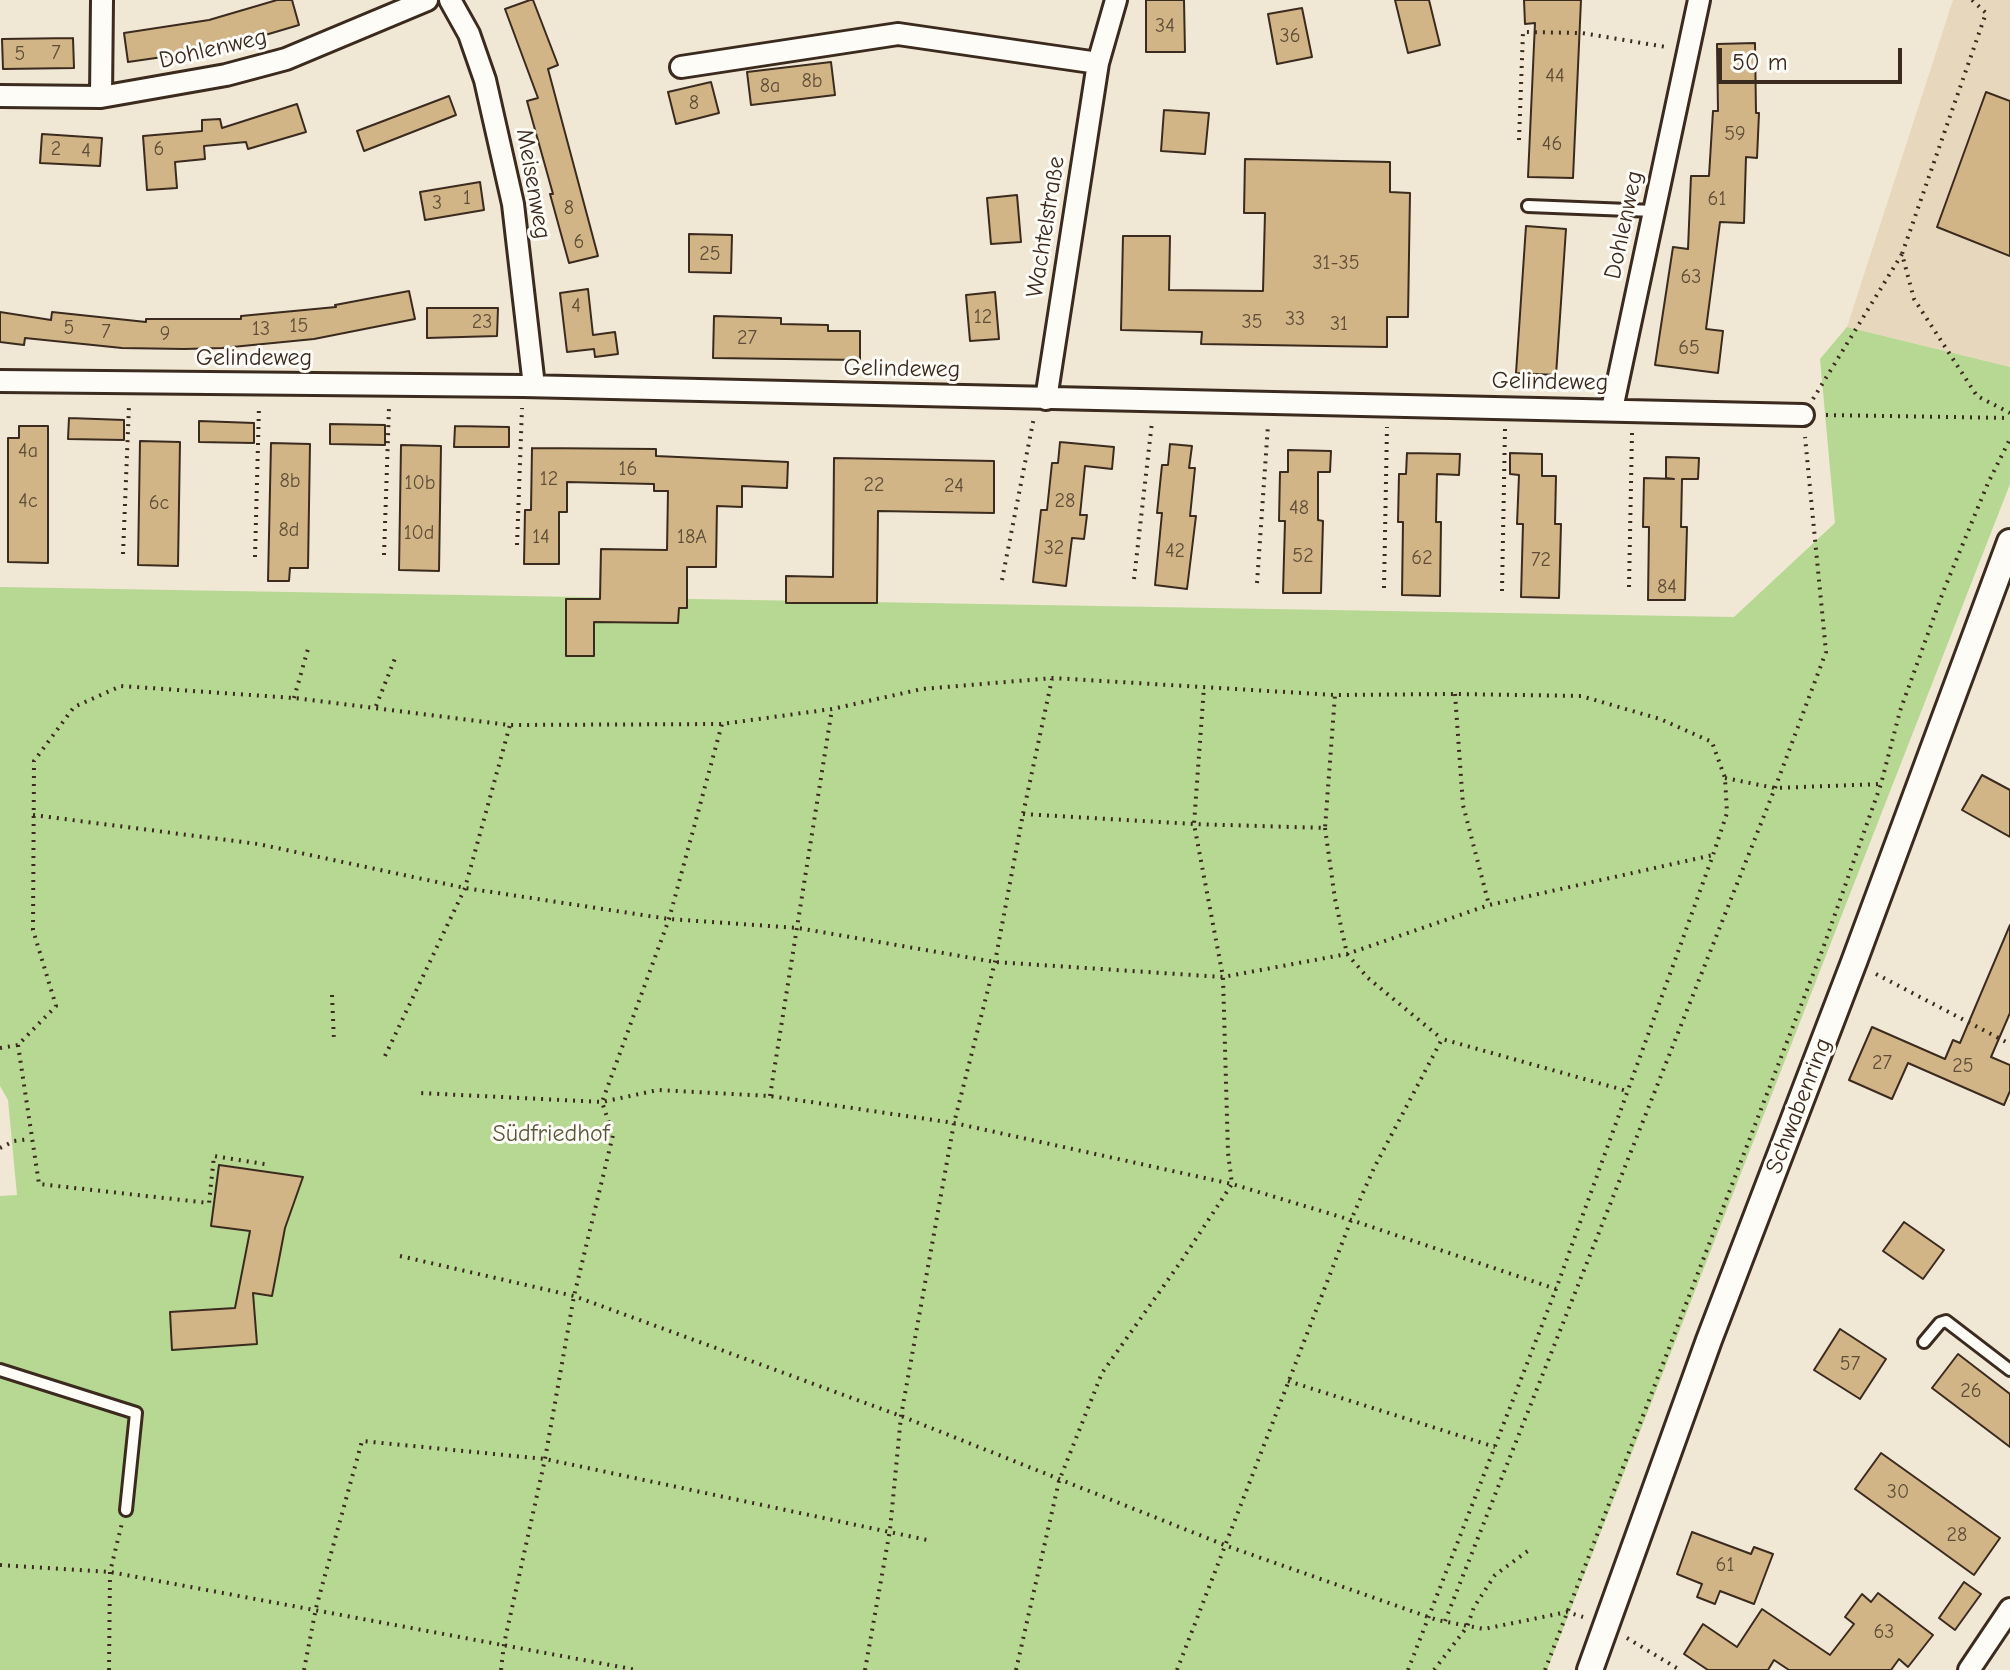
<!DOCTYPE html>
<html>
<head>
<meta charset="utf-8">
<style>
	body { margin:0 }
	#map { position:relative; width:2010px; height:1670px; overflow:hidden; background:#f0e7d5; font-family:"Comic Neue",sans-serif }
	canvas { display:block }
	.scale { position:absolute; left:1718px; top:48px; width:184px; height:36px; box-sizing:border-box; border:4px solid #3b2a1e; border-top:0; padding-left:10px; font-size:24px; line-height:28px; white-space:nowrap; color:#3b2a1e; -webkit-text-stroke:6px #fdfcf7; paint-order:stroke }
</style>
</head>
<body>
<div id="map">
<canvas width="2010" height="1670"></canvas>
<div class="scale">50 m</div>
</div>
<script>
const c = document.querySelector('canvas').getContext('2d');
c.lineJoin = 'round';
function fill(path, color) { c.fillStyle = color; c.fill(path, 'evenodd'); }
const poly = rows => new Path2D(rows.map(r => 'M' + r).join(''));
function trace(path, color, width, dash) { c.strokeStyle = color; c.lineWidth = width; c.lineCap = dash ? 'butt' : 'round'; c.setLineDash(dash || []); c.stroke(path); }
function write(font, color, halo, rows, align = 'center') {
  c.font = font + ' "Comic Neue",sans-serif'; c.lineWidth = 6; c.setLineDash([]); c.textBaseline = 'middle'; c.strokeStyle = halo; c.fillStyle = color; for (const [text, x, y, turn = 0] of rows) {
    c.save(); c.translate(x, y); c.rotate((+turn || 0) * Math.PI / 180); c.textAlign = isNaN(turn) ? turn : align; if (halo) c.strokeText(text, 0, 0); c.fillText(text, 0, 0); c.restore();
  }
}
fill(poly([
	[1953,0,2010,0,2010,367,1847,327]
]), '#e7d8bd');
fill(poly([
	[1847,327,2010,367,2010,484,1547,1670,0,1670,0,1196,17,1195,8,1100,0,1086,0,587,1734,617,1835,523,1820,359]
]), '#b7d892');
const building = poly([
	[277,0,292,0,299,25,218,49,128,62,124,33,209,20,277,0],
	[530,0,533,0,558,65,548,69,598,256,569,263,550,194,553,194,527,101,538,98,505,9,530,0],
	[1146,0,1184,0,1185,52,1146,52,1146,0],
	[1395,0,1429,0,1440,45,1408,53,1395,0],
	[1524,0,1581,0,1573,178,1528,177,1535,23,1525,24,1524,0],
	[1302,8,1312,57,1277,64,1268,14,1302,8],
	[73,38,74,68,3,69,2,39,73,38],
	[1755,43,1756,113,1759,113,1757,158,1746,157,1744,223,1720,222,1706,329,1723,331,1718,373,1655,365,1673,247,1688,249,1691,176,1709,176,1713,111,1718,111,1717,44,1755,43],
	[831,62,835,95,751,105,747,72,831,62],
	[711,82,719,113,676,124,668,92,711,82],
	[1986,92,2010,101,2010,256,1937,227,1986,92],
	[449,96,456,115,364,151,357,131,449,96],
	[297,104,306,132,248,149,246,142,204,146,205,159,175,162,177,188,147,190,143,136,202,131,202,120,220,119,222,128,297,104],
	[1164,110,1209,113,1205,154,1161,151,1164,110],
	[42,134,102,138,100,166,40,163,42,134],
	[1245,159,1390,162,1390,192,1410,193,1408,317,1387,317,1387,347,1201,344,1202,332,1121,330,1123,236,1170,236,1169,290,1263,291,1265,213,1244,213,1245,159],
	[480,182,484,210,425,220,420,192,480,182],
	[1017,195,1021,242,991,244,987,198,1017,195],
	[1526,226,1566,229,1556,375,1516,373,1526,226],
	[689,234,732,235,731,273,689,272,689,234],
	[588,289,593,335,615,332,618,354,595,357,594,349,567,352,560,293,588,289],
	[409,291,415,319,314,339,222,348,184,349,122,348,25,338,24,345,0,342,0,312,51,320,52,312,146,322,146,319,241,319,241,316,336,307,335,305,409,291],
	[995,292,999,339,970,341,966,295,995,292],
	[427,308,498,308,497,336,427,338,427,308],
	[714,316,781,318,781,324,828,325,828,331,860,331,860,360,713,358,714,316],
	[69,418,124,420,124,440,68,439,69,418],
	[199,421,254,423,254,443,199,442,199,421],
	[330,424,385,425,385,445,330,444,330,424],
	[19,426,48,426,48,563,8,562,8,438,19,438,19,426],
	[455,426,509,427,509,447,454,447,455,426],
	[140,441,180,442,178,566,138,565,140,441],
	[1060,442,1114,447,1112,469,1085,466,1080,515,1087,515,1084,539,1072,538,1066,586,1033,582,1041,510,1047,510,1052,463,1058,463,1060,442],
	[271,443,310,444,308,568,290,568,289,581,268,581,271,443],
	[1170,444,1192,446,1189,468,1195,468,1190,516,1196,516,1187,589,1155,585,1162,513,1157,513,1162,465,1168,465,1170,444],
	[401,445,441,446,439,571,399,570,401,445],
	[532,448,656,449,656,456,788,462,787,488,742,486,742,507,717,506,716,567,687,567,687,608,679,608,678,623,594,622,594,656,566,656,566,599,600,599,601,549,667,550,668,491,654,491,654,484,567,482,567,512,559,512,559,564,524,564,525,510,531,510,532,448],
	[1288,450,1331,451,1330,472,1318,472,1318,520,1323,521,1321,593,1283,593,1285,521,1279,521,1280,472,1288,472,1288,450],
	[1407,453,1460,454,1459,475,1437,474,1436,522,1441,522,1440,596,1402,595,1403,522,1398,522,1399,474,1406,474,1407,453],
	[1510,453,1542,454,1542,476,1556,476,1555,524,1561,524,1559,598,1521,597,1523,524,1517,524,1519,475,1510,474,1510,453],
	[1666,457,1699,458,1698,479,1682,479,1681,527,1687,527,1685,600,1648,600,1649,527,1643,527,1644,478,1674,479,1666,478,1666,457],
	[834,458,994,461,994,513,878,511,877,603,786,603,786,576,833,577,834,458],
	[1982,775,2010,790,2010,837,1962,810,1982,775],
	[2010,925,2010,1013,1991,1057,2010,1065,2010,1091,2004,1105,1908,1063,1892,1099,1849,1080,1872,1027,1945,1059,1953,1040,1960,1043,2010,925],
	[219,1165,303,1177,285,1228,272,1296,253,1293,257,1344,172,1350,170,1312,235,1308,250,1231,211,1226,219,1165],
	[1904,1222,1944,1250,1923,1279,1883,1251,1904,1222],
	[1840,1329,1886,1359,1860,1399,1814,1370,1840,1329],
	[1958,1354,2010,1394,2010,1447,1932,1388,1958,1354],
	[1881,1453,2000,1538,1974,1575,1855,1489,1881,1453],
	[1692,1532,1751,1554,1754,1547,1773,1554,1754,1604,1720,1591,1715,1604,1697,1597,1702,1584,1677,1574,1692,1532],
	[1964,1582,1981,1594,1955,1630,1939,1618,1964,1582],
	[1878,1593,1933,1635,1908,1667,1899,1659,1891,1670,1789,1670,1774,1660,1768,1670,1708,1670,1684,1654,1703,1624,1737,1647,1762,1609,1830,1655,1854,1624,1845,1617,1862,1594,1871,1602,1878,1593]
]);
fill(building, '#d1b586');
trace(building, '#3b2a1e', 2);
const service = poly([
	[1528,206,1654,211],
	[1924,1342,1940,1323,1946,1321,2010,1370],
	[0,1370,136,1413,126,1510]
]);
const minor = poly([
	[450,0,469,34,485,80,513,204,534,386],
	[681,67,898,34,1098,63],
	[0,96,101,97,226,75,286,59,427,0],
	[101,97,102,0],
	[0,381,523,386,1803,415],
	[1046,399,1098,63,1116,0],
	[1612,409,1699,0],
	[1969,1670,2010,1609]
]);
const tertiary = poly([
	[1590,1670,1709,1340,1854,962,2010,542]
]);
trace(service, '#3b2a1e', 16);
trace(minor, '#3b2a1e', 26);
trace(tertiary, '#3b2a1e', 30);
trace(poly([
	[1972,0,1986,13,1902,254,1914,299,1977,396,2010,413],
	[1519,140,1523,32,1582,33,1666,47],
	[1813,399,1902,254],
	[1826,415,2010,418],
	[517,545,522,408],
	[123,554,129,405],
	[384,555,389,407],
	[255,557,259,406],
	[1134,579,1152,422],
	[1002,580,1034,417],
	[1257,583,1268,425],
	[1629,587,1632,433],
	[1384,588,1387,427],
	[1502,591,1505,429],
	[1455,694,1463,805,1489,905],
	[294,698,308,649],
	[376,706,396,656],
	[1725,778,1775,788,1881,784],
	[1023,814,1194,824,1325,828,1335,695],
	[33,815,258,844,465,888,669,919,798,928,995,962,1223,977,1347,954,1489,905,1713,855],
	[1325,828,1335,899,1347,954,1368,978,1442,1039],
	[1876,974,2010,1044],
	[332,995,334,1041],
	[18,1045,39,1184,209,1203,214,1156,270,1165],
	[0,1048,18,1045,56,1006,33,930,34,761,74,707,121,686,294,698,510,725,722,724,832,709,922,689,1053,678,1335,695,1455,694,1581,696,1660,719,1712,742,1725,778,1727,813,1713,855,1556,1289,1351,1220,1232,1184,954,1123,770,1096,658,1090,602,1102,420,1093],
	[385,1056,465,888,510,725],
	[770,1096,832,709],
	[0,1148,14,1141,30,1139],
	[400,1256,574,1296,901,1416,1227,1546,1437,1620,1484,1629,1567,1612,1583,1617],
	[1288,1381,1495,1447],
	[0,1565,110,1572,637,1670],
	[1445,1621,1775,788,1826,652,1805,437],
	[1627,1638,1680,1670],
	[109,1670,110,1572,122,1523],
	[304,1670,316,1608,362,1441,545,1459,932,1541],
	[501,1670,504,1644,545,1459,574,1296,613,1135,602,1102,669,919,722,724],
	[865,1670,890,1530,901,1416,954,1123,995,962,1023,814,1052,679],
	[1016,1670,1059,1481,1102,1373,1182,1260,1232,1184,1228,1153,1223,977,1194,824,1204,687],
	[1177,1670,1351,1220,1374,1168,1442,1039,1627,1091],
	[1408,1670,1556,1289],
	[1434,1670,1467,1627,1474,1607,1495,1575,1529,1550],
	[1545,1670,1822,951,1881,784,1900,711,1943,592,1988,483,2010,439]
]), '#3b2a1e', 4, [2, 6]);
trace(service, '#fdfcf7', 10);
trace(minor, '#fdfcf7', 20);
trace(tertiary, '#fdfcf7', 24);
write('20px', '#604d38', null, [
	["34",1165,26],
	["36",1290,36],
	["7",56,53],
	["5",20,54],
	["44",1555,76],
	["8b",812,81],
	["8a",770,86],
	["8",694,103],
	["59",1735,134],
	["46",1552,144],
	["2",56,149],
	["6",159,149],
	["4",86,151],
	["1",467,198],
	["61",1717,199],
	["3",437,203],
	["8",569,208],
	["6",579,242],
	["25",710,254],
	["31-35",1336,263],
	["63",1691,277],
	["4",576,306],
	["12",983,317],
	["33",1295,319],
	["23",482,322],
	["35",1252,322],
	["31",1339,324],
	["15",299,326],
	["5",69,328],
	["13",261,329],
	["7",106,332],
	["9",165,334],
	["27",747,338],
	["65",1689,348],
	["4a",28,451],
	["16",628,469],
	["12",549,479],
	["8b",290,481],
	["10b",420,483],
	["22",874,485],
	["24",954,486],
	["4c",28,501],
	["28",1065,501],
	["6c",159,503],
	["48",1299,508],
	["8d",289,530],
	["10d",419,533],
	["14",541,537],
	["18A",692,537],
	["32",1054,548],
	["42",1175,551],
	["52",1303,556],
	["62",1422,558],
	["72",1541,560],
	["84",1667,587],
	["27",1882,1063],
	["25",1963,1066],
	["57",1850,1364],
	["26",1971,1391],
	["30",1898,1492],
	["28",1957,1535],
	["61",1725,1565],
	["63",1884,1632]
]);
write('24px', '#3b2a1e', '#fdfcf7', [
	["Dohlenweg",213,49,-13],
	["Meisenweg",533,184,80],
	["Dohlenweg",1624,225,-78],
	["Wachtelstraße",1046,227,-81],
	["Gelindeweg",254,358],
	["Gelindeweg",902,369,1],
	["Gelindeweg",1550,382,1],
	["Schwabenring",1799,1106,-69]
]);
write('24px', '#5a563b', '#fdfcf7', [
	["Südfriedhof",551,1134]
]);
</script>
</body>
</html>
